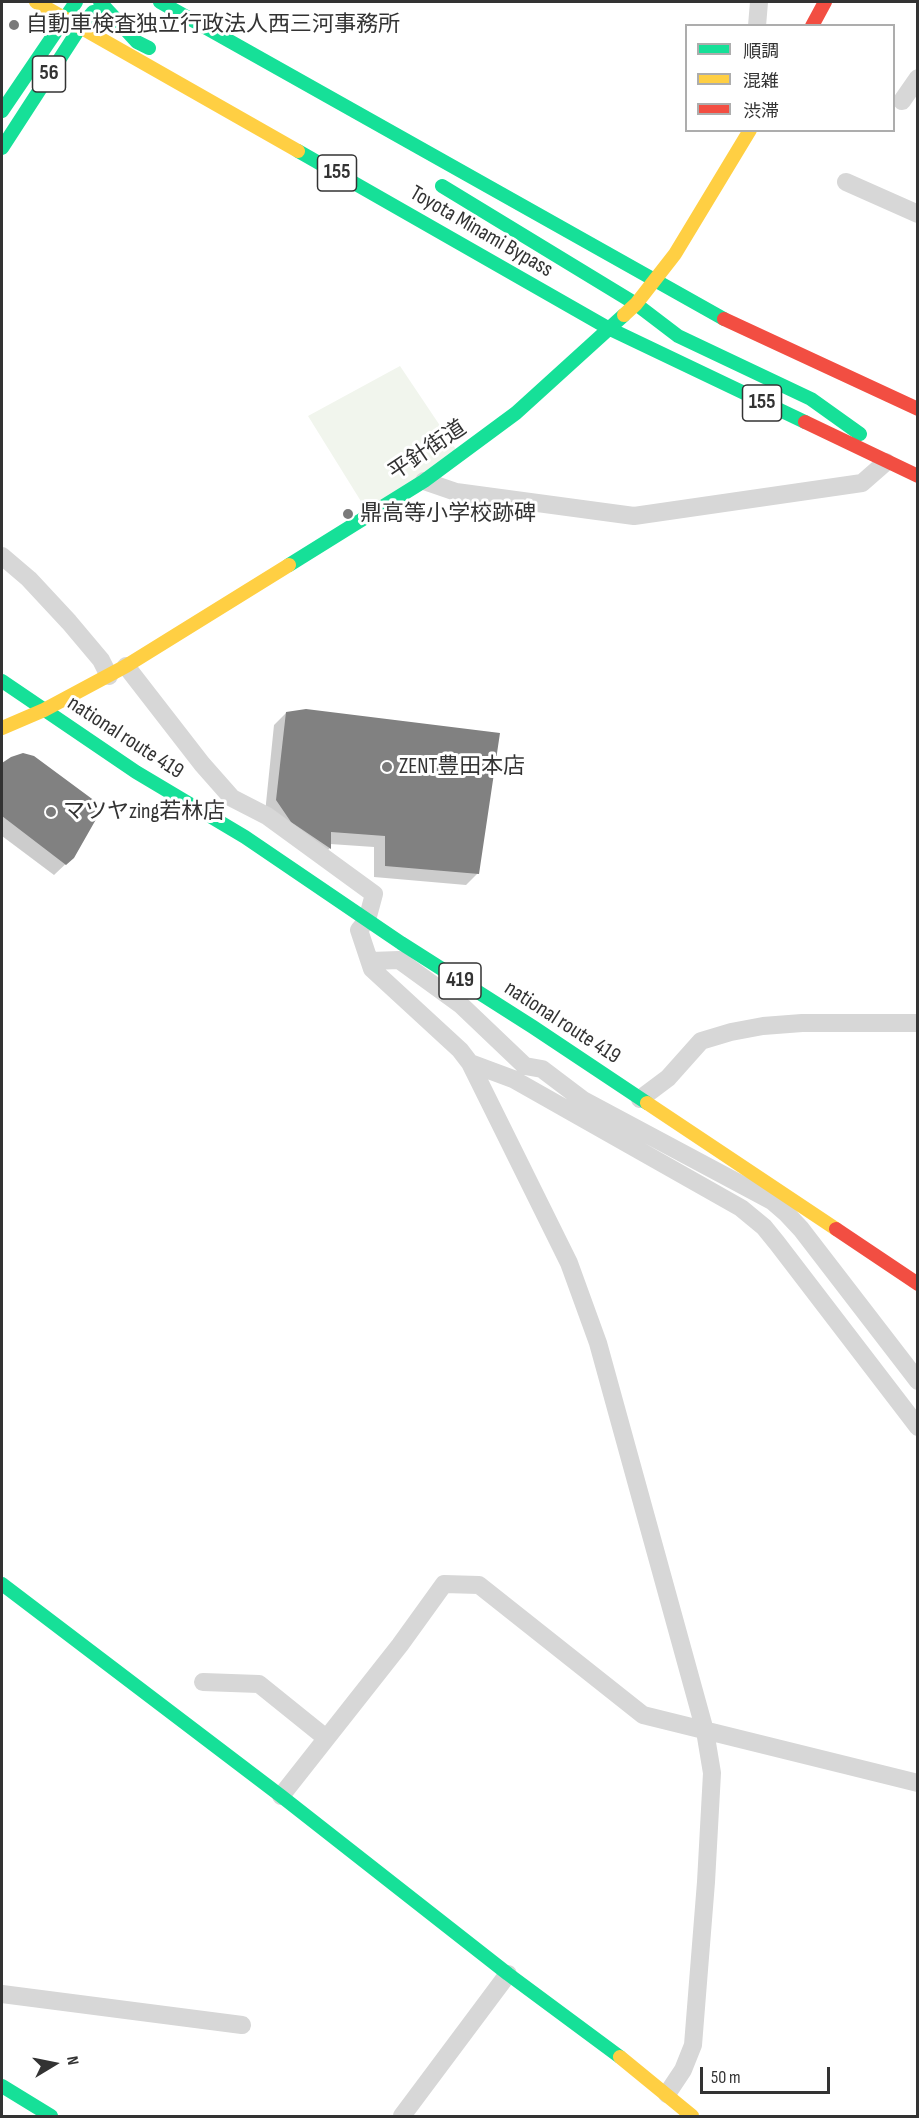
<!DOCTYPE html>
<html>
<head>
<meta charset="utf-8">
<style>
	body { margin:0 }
	#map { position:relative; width:919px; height:2118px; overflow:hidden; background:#fff; font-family:"Sofia Sans Condensed","Noto Sans JP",sans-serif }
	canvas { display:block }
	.frame { position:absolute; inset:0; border:3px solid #333; pointer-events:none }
	.legend { position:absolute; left:685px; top:24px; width:210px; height:108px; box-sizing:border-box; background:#fff; border:2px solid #adadad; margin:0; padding:8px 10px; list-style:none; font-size:18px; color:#333 }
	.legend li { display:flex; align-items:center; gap:12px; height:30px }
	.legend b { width:30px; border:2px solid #adadad }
	.north { position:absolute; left:24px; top:2034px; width:60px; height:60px; -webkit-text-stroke:4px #fff; paint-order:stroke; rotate:80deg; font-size:16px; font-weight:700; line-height:24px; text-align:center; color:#333 }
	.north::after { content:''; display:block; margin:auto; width:21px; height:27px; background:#333; clip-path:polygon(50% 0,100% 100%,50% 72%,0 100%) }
	.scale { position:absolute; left:700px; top:2067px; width:130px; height:27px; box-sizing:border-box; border:3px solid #333; border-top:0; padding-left:8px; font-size:18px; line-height:21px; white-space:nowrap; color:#333; -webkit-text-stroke:4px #fff; paint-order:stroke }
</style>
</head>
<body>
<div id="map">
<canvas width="919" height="2118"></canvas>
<div class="frame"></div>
<ul class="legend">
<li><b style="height:8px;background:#16e098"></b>順調</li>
<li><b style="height:8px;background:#ffcf43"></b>混雑</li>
<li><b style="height:8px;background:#f24e42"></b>渋滞</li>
</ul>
<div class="north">N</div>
<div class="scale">50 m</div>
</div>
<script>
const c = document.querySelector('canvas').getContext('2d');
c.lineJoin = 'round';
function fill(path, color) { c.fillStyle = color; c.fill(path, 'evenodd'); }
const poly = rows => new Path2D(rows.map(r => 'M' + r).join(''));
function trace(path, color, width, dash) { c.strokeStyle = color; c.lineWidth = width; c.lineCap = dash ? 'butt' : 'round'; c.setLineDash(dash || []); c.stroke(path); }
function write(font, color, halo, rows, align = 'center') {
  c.font = font + ' "Sofia Sans Condensed","Noto Sans JP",sans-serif'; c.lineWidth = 6; c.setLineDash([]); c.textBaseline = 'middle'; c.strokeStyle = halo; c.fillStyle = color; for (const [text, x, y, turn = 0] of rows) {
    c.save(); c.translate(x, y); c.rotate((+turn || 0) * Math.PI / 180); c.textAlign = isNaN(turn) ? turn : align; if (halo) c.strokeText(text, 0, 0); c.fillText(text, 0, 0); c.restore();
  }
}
fill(poly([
	[400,366,457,451,367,511,308,416]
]), '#f1f5ed');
fill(poly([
	[286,713,478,873,466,885,374,877,374,847,330,844,330,848,318,860,265,813,274,725],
	[4,763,72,858,54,875,2,836,2,765]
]), '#0003');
fill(poly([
	[306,709,500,733,479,874,385,866,385,836,331,832,331,849,291,822,276,800,286,712],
	[23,753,34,756,103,807,74,858,66,865,2,816,2,763,11,757]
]), '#818181');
trace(poly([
	[757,26,759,2],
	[902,101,918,78],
	[846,182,918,214],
	[424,481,456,492,634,516,862,483,886,462],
	[2,556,29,579,69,622,101,660,109,676],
	[126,666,202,764,232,798,267,816,374,894,367,920,359,930,372,969,460,1050,470,1063,569,1263,598,1343,705,1731,712,1773,706,1882,693,2045,683,2070,667,2094],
	[371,961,399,960,461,1005,525,1066,542,1069,583,1100,772,1201,787,1214,801,1229,918,1381],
	[470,1063,513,1079,741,1208,764,1227,777,1243,918,1427],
	[640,1099,668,1078,701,1041,731,1032,763,1026,802,1023,918,1023],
	[203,1682,259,1684,326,1738],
	[281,1796,400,1645,444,1584,479,1585,643,1715,918,1783],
	[2,1994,242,2025],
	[402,2116,508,1974]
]), '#d7d7d7', 18);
trace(poly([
	[100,2,137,42,149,48],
	[160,2,724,319],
	[2,111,76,2],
	[2,148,81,26,93,12],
	[298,151,608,328,805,422],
	[442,186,636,304,678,336,811,399,860,434],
	[289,565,424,481,516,413,624,315],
	[2,681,136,772,245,837,401,943,533,1027,647,1103],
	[2,1584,281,1796,508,1974,620,2057],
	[2,2086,51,2116]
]), '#16e098', 14);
trace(poly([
	[36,2,298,151],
	[624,315,636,304,675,254,750,130],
	[2,728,44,710,126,666,289,565],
	[647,1103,836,1229],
	[620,2057,692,2116]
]), '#ffcf43', 14);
trace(poly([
	[812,26,825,2],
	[724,319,918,409],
	[805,422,918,476],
	[836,1229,918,1284]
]), '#f24e42', 14);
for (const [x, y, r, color] of [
	[14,25,6,"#7a7a7a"],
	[348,514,6,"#7a7a7a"],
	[387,767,6,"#7a7a7a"],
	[51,812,6,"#7a7a7a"]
]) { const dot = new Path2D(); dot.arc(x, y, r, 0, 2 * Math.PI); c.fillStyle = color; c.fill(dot); trace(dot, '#fff', 2); }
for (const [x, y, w] of [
	[49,74,33],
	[337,173,39],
	[762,403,39],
	[460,981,42]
]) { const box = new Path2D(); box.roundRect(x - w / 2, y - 18, w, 36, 4.5); c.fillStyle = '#fff'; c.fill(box); trace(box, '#333', 1.5); }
write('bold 21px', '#333', null, [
	["56",49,74],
	["155",337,173],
	["155",762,403],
	["419",460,981]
]);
write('22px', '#333', '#fff', [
	["自動車検査独立行政法人西三河事務所",26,25],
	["鼎高等小学校跡碑",360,514],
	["ZENT豊田本店",399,767],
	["マツヤzing若林店",63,812]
], 'left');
write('22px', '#333', '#fff', [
	["Toyota Minami Bypass",481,232,30],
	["平針街道",428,451,-34],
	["national route 419",125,738,33],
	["national route 419",562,1023,33]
]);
</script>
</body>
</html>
